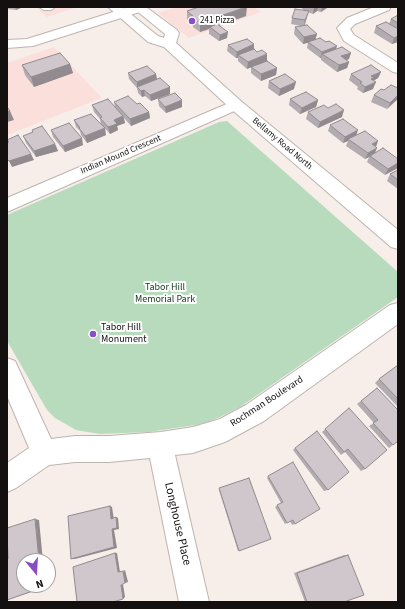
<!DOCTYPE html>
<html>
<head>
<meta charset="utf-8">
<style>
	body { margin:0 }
	#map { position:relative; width:405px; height:609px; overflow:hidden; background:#f7eeea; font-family:"Source Sans 3",sans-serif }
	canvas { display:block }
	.frame { position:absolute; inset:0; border:8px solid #13100f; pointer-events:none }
	.north { position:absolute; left:16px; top:553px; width:40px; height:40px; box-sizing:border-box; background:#fff; border:1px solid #a19f9f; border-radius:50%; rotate:162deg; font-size:11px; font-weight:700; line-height:16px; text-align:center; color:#13100f }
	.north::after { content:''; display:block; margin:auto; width:14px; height:18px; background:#894ec4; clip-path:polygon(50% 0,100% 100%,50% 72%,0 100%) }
</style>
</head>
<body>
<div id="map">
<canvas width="405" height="609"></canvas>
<div class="frame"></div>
<div class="north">N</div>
</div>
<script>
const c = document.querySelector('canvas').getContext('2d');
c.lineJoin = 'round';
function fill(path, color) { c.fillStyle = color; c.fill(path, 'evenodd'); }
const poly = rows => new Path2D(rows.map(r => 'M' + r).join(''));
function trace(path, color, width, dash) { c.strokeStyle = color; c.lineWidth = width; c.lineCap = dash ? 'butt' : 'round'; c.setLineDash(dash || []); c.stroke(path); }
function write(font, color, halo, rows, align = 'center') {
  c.font = font + ' "Source Sans 3",sans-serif'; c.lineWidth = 4; c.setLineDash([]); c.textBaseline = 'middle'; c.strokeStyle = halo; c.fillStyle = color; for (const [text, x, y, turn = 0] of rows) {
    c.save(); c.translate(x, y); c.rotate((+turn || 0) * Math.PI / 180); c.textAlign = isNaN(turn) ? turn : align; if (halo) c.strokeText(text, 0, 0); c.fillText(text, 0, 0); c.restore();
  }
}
fill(poly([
	[36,7,78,7,47,17],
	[176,7,253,7,261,12,189,38,158,13],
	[54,47,102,98,7,135,7,63]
]), '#fadfdb');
fill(poly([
	[227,121,398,272,398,297,240,407,220,417,202,424,149,432,100,434,76,430,55,418,47,410,7,341,7,215,219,122]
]), '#b7dbbc');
const service = poly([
	[39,7,53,7,54,8,51,10,44,10,39,7]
]);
const minor = poly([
	[374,7,391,7,389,10,355,24,350,29,354,35,398,63,398,73,393,72,344,41,337,28,347,18,374,7],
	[236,100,241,102,244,105,241,108,7,212,7,198,236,100],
	[398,303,398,324,264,421,225,442,193,453,175,455,209,602,179,602,150,458,109,462,75,462,49,465,16,488,7,492,7,463,29,448,7,396,7,358,15,361,51,439,75,436,109,436,161,432,193,427,220,419,246,405,390,305,398,303]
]);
const tertiary = poly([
	[108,7,122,7,158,36,164,38,165,34,132,7,146,7,177,30,179,33,176,43,242,102,398,230,398,249,391,247,230,108,164,47,148,42,108,7]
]);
const secondary = poly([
	[129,7,148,7,146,10,33,46,7,48,7,40,27,39,129,7]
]);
trace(service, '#bdb4b0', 2);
trace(minor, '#bdb4b0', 2);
trace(tertiary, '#bdb4b0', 2);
trace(secondary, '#bdb4b0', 2);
fill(service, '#fff');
fill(minor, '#fff');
fill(tertiary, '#fff');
fill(secondary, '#fff');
fill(poly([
	[7,7,23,7,16,10,7,9],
	[302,7,327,7,327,8,321,12,317,11,313,14,308,12,307,17,305,25,317,34,315,39,336,49,349,59,346,60,349,62,347,68,337,72,321,60,321,58,320,58,307,48,308,42,303,44,294,34,295,27,301,26,291,24,292,18,304,10,302,9],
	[187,11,246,16,219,26,227,38,219,41,209,34,209,29,200,32,193,27,192,24,187,20],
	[398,15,398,42,392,44,374,33,376,26,389,24,391,19],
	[228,45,254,49,267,61,277,68,276,75,261,81,251,73,251,67,247,69,238,61,238,58,236,58,227,51],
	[70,64,73,73,34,87,25,75,22,65],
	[381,72,378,78,373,81,373,89,363,93,357,89,358,87,349,80,351,74],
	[128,73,156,74,157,79,170,87,170,94,151,101,145,96,142,97,138,93,137,88,129,79],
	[269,81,294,89,279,96,268,88],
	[398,88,387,109,371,102,374,95],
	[158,99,182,100,182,107,166,113,159,106],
	[290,99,318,100,316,107,300,114,289,105],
	[114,102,137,104,149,112,150,118,131,126,124,118,125,123,117,126,118,130,110,134,101,124,100,119,94,112,92,105,115,107],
	[328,108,342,117,318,128,306,119,308,112],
	[74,120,106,135,87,143,81,135,80,131,76,127],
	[330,125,357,135,377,148,375,153,398,159,385,175,367,162,369,157,365,159,346,146,348,141,343,143,328,131],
	[32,130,55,144,58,151,36,157,26,143,23,136,33,133],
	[51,130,83,145,65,152,53,137],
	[398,170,398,189,387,181,390,174],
	[398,365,398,407,375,383,379,379],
	[377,388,393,445,389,448,369,426,374,423,357,404,361,401],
	[349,408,365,469,361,471,345,452,341,455,322,432],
	[295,448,328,490,324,491,293,450],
	[268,476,295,524,292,525,290,521,285,524,275,507,281,503,267,478],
	[219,488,271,539,238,551,219,490],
	[344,555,348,555,344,602,305,602,294,573]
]), '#b2abaf');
fill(poly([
	[15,7,23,7,16,10],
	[247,7,246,16,211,28,210,27,209,29,200,32,200,23],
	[314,7,318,7,317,11,313,14],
	[322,7,327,7,327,8,321,12],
	[309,11,304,26,305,20],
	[228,32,227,38,219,41,220,35],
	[317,34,315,41,303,44,304,37],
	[398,36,398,42,392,44,394,38],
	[254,44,254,50,238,55,238,58,236,58,237,52],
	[337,46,335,53,322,54,321,58,320,58,322,52],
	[351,53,349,59,340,63,341,56],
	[267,54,267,61,247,69,248,62],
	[349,62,347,68,337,72,339,65],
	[70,64,73,73,34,87,31,77],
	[277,68,276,75,261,81,261,74],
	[381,72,378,78,373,81,376,82,373,89,363,93,365,87,371,76],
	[156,74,157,81,137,87,137,82],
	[296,82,294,89,279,96,280,89],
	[170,87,170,94,151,101,150,95],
	[144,90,145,96,142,97,141,91],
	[398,95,398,99,387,109,390,103],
	[182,100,182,107,166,113,165,107],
	[318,100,316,107,300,114,302,108],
	[344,110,342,117,318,128,320,122],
	[10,111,14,120,7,122,7,112],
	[149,112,150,118,131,126,130,119],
	[123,116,125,123,117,126,118,130,110,134,108,127,114,120],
	[105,128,106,135,87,143,85,136],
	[358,130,356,136,348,139,348,141,343,143,345,137],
	[82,138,83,145,65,152,63,146],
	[378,141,376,147,372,144],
	[55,144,58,151,36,157,34,151],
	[377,148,374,154,370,156,369,157,365,159,368,153],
	[31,154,34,160,12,167,9,161],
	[398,163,398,168,385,175,388,169],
	[110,506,112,507,114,520,111,519],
	[116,517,118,518,119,529,114,530,117,548,75,559,71,559,112,529],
	[35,519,39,520,43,561,39,561],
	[115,553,117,553,120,572,118,572],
	[125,570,128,582,125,583,123,571],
	[123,584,125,597,123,599,121,585],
	[41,585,45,585,46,587,7,600]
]), '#918b8f');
const building = poly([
	[199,7,246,7,200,23,192,18,194,17,187,11,199,7],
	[295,9,309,11,305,20,292,18,295,9],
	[398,15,398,23,391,19,398,15],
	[386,22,398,29,398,36,394,38,376,26,386,22],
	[217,24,228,32,220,35,210,27,217,24],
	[307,25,317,34,304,37,295,27,307,25],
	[320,38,326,42,329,41,337,46,322,52,308,42,320,38],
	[247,39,254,44,237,52,228,45,247,39],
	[342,47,351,53,341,56,349,62,339,65,322,54,342,47],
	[254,49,257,52,262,50,267,54,248,62,238,55,254,49],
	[60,53,70,64,31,77,22,65,60,53],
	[267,61,277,68,261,74,251,67,267,61],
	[371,65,381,72,371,76,374,78,371,79,376,82,365,87,360,83,362,82,351,74,371,65],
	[147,66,156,74,137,82,128,73,147,66],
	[285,74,296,82,280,89,269,81,285,74],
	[160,78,170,87,150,95,144,90,141,91,137,87,160,78],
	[391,85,398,88,398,95,390,103,374,95,381,89,384,90,391,85],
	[306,92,318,100,302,108,290,99,306,92],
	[175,93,182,100,165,107,158,99,175,93],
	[128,96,137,104,140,103,149,112,130,119,114,102,128,96],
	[108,99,123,116,114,120,117,124,108,127,100,118,102,117,92,105,108,99],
	[336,104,344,110,320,122,308,112,324,105,328,108,336,104],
	[7,107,10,111,7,112,7,107],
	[91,114,105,128,85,136,79,128,80,128,74,120,91,114],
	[343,119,358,130,345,137,330,125,343,119],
	[69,123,82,138,63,146,51,130,69,123],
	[42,126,55,144,34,151,23,136,33,132,32,130,42,126],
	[365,131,378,141,372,144,377,148,368,153,348,139,365,131],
	[18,135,31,154,9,161,7,159,7,142,9,142,7,140,18,135],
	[383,148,398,159,398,163,388,169,370,156,383,148],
	[398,170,398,180,390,174,398,170],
	[398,365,398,399,379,379,398,365],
	[377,388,398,410,398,441,393,445,373,423,378,420,361,401,377,388],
	[349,408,387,450,365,469,348,449,344,452,325,429,349,408],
	[317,431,349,472,328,490,295,448,317,431],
	[293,462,320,509,295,524,293,520,287,523,277,505,283,502,268,476,293,462],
	[249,478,271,539,239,551,219,488,249,478],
	[110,506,111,519,116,517,117,528,112,529,114,547,71,559,68,516,110,506],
	[35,519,39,561,24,561,24,585,41,585,41,588,7,600,7,559,8,559,7,528,35,519],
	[115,553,118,572,123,571,125,583,121,585,123,599,113,602,77,602,73,567,115,553],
	[348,555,364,595,344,602,307,602,297,573,348,555]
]);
fill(building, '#cfc7cc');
trace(building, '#918b8f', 1);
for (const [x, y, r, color] of [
	[192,21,4,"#894ec4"],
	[93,334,4,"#894ec4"]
]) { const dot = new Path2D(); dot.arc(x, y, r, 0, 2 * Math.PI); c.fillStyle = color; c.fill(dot); trace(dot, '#fff', 1.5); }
write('9px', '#13100f', '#fff', [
	["241 Pizza",200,21]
], 'left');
write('9px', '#13100f', '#fff', [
	["Bellamy Road North",282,144,40],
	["Indian Mound Crescent",121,155,-23]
]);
write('10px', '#11391b', '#fff', [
	["Tabor Hill",165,288],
	["Memorial Park",165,300]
]);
write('10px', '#13100f', '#fff', [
	["Tabor Hill",101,328],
	["Monument",101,340]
], 'left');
write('10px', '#13100f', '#fff', [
	["Rochman Boulevard",267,402,-33]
]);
write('12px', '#13100f', '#fff', [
	["Longhouse Place",177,524,77]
]);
</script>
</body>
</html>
